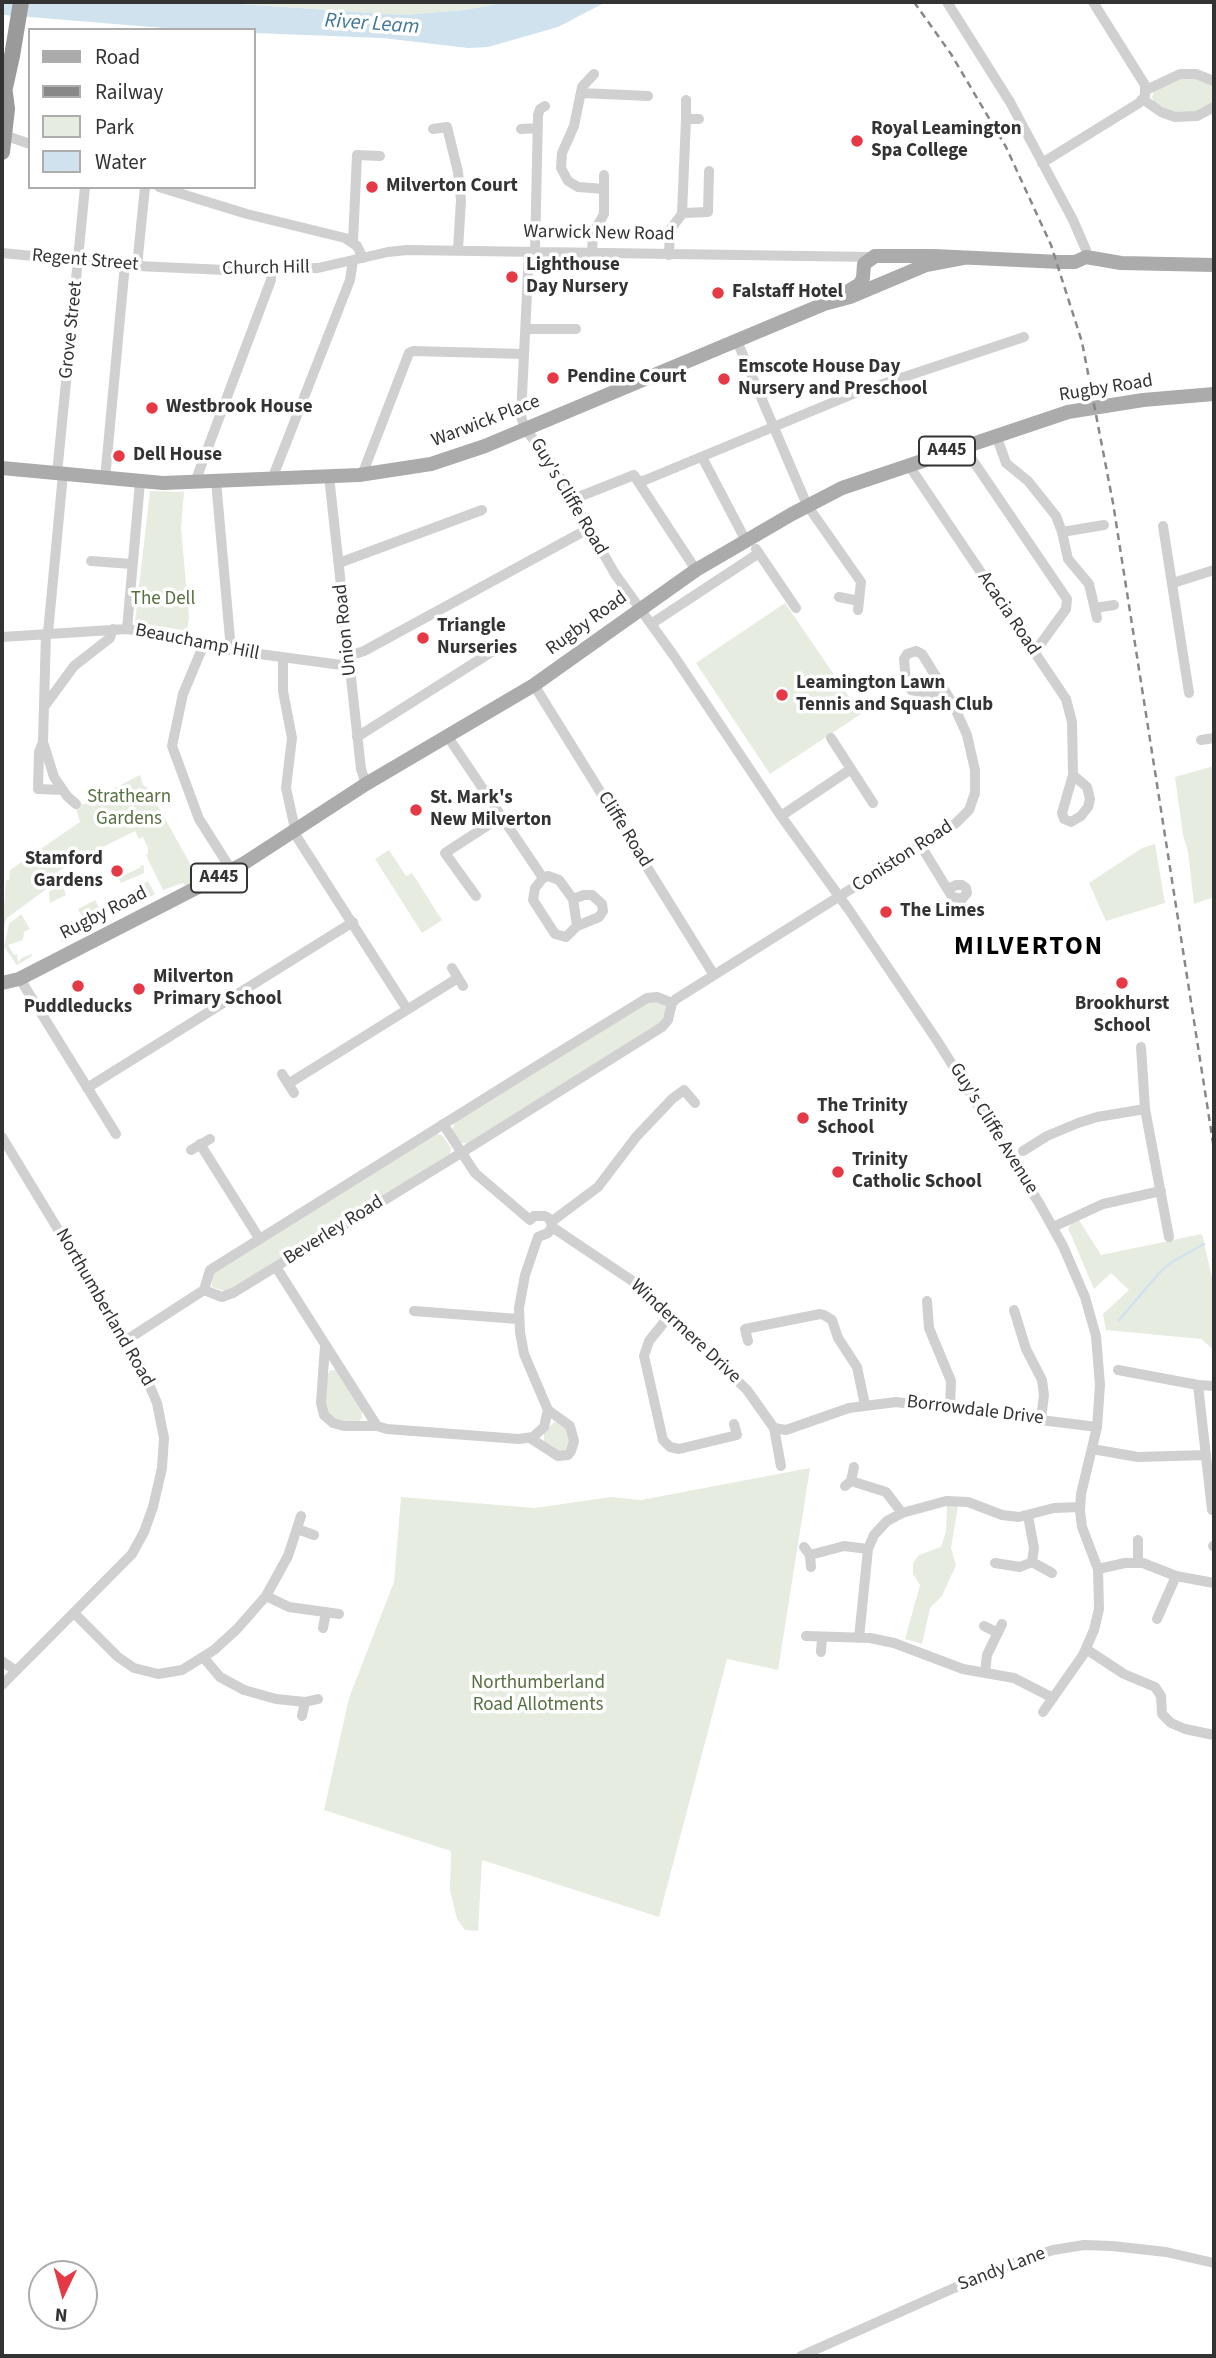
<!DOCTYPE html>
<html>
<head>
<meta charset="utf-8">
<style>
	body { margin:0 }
	#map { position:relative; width:1216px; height:2358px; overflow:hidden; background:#fff; font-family:"Source Sans 3",sans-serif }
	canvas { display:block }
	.frame { position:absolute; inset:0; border:4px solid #333; pointer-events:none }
	.legend { position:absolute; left:28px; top:28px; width:228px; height:161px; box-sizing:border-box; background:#fff; border:2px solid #adadad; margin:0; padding:9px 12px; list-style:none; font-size:21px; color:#333 }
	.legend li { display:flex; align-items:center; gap:14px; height:35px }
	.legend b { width:35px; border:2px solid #adadad }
	.north { position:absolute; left:28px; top:2260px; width:70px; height:70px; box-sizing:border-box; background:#fff; border:2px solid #adadad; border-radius:50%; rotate:185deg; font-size:19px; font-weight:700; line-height:28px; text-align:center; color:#333 }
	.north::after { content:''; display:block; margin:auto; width:24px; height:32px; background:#e63946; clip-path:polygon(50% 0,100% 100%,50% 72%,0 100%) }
</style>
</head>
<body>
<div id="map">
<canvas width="1216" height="2358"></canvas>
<div class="frame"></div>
<ul class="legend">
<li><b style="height:9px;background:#ababab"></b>Road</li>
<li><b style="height:9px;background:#888"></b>Railway</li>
<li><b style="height:19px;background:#e6ecdf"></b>Park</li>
<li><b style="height:19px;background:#cfe2ee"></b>Water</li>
</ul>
<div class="north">N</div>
</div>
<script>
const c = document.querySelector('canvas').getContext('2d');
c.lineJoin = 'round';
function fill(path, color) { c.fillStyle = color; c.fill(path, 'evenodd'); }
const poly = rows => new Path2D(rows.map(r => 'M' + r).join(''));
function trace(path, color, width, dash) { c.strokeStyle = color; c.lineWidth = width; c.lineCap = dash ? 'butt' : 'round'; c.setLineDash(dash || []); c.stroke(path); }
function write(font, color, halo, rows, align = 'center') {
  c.font = font + ' "Source Sans 3",sans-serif'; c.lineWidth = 7; c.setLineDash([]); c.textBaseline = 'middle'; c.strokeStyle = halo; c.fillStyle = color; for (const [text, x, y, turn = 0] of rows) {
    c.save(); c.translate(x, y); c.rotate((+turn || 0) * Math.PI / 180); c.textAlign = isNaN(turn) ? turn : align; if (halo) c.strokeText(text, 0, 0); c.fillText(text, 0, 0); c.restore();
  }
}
fill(poly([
	[210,2,508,2,464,10,404,15],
	[1191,77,1214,86,1214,102,1208,107,1191,113,1172,113,1154,102,1152,97,1154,91,1174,80],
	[150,491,184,492,181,528,189,617,187,631,135,622],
	[785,603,861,714,770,774,696,663],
	[1214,766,1214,897,1194,904,1188,852,1183,835,1175,777],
	[140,775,143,785,148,788,199,880,185,886,183,883,163,890,146,855,148,854,148,848,143,837,139,839,135,831,93,852,95,856,93,857,91,855,58,871,60,879,7,918,2,932,2,909,4,909,6,880,9,880,10,870,80,822,75,805,84,804],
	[1155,844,1165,903,1106,921,1089,883,1142,848],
	[389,850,406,876,412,873,442,920,422,933,375,859],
	[140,865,144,866,144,873,121,883,118,878,141,867],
	[148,881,155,894,125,912,124,909,112,915,106,903,112,900,119,904,143,892,144,883],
	[59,885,63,887,66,895,50,903,49,892],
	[95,900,105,919,100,921,101,924,77,933,77,935,64,942,61,941,61,939,87,926,78,909],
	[21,914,30,929,24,932,23,940,8,945,14,955,17,954,18,962,22,958,31,954,32,956,17,965,4,947,9,924],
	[651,1000,665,1004,668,1008,661,1022,470,1143,460,1143,452,1131,455,1121],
	[435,1134,442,1135,451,1148,450,1154,227,1292,212,1287,212,1273],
	[1079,1220,1101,1255,1202,1234,1214,1286,1214,1350,1201,1339,1106,1330,1103,1314,1129,1290,1111,1273,1094,1289,1068,1228,1072,1223],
	[331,1370,336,1370,362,1411,362,1418,357,1423,343,1424,326,1412,325,1378],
	[554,1422,566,1426,570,1446,563,1454,544,1442,544,1433],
	[810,1468,778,1670,727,1659,659,1917,482,1860,478,1931,465,1930,457,1919,450,1890,451,1851,324,1810,349,1698,394,1582,401,1497,535,1508,611,1497,641,1500],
	[947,1504,958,1506,951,1548,956,1565,942,1596,930,1608,922,1644,905,1639,920,1585,913,1574,913,1563,919,1555,941,1547,946,1532]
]), '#e6ecdf');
fill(poly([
	[2,2,210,2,404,15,464,10,508,2,606,2,558,27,488,47,468,48,383,38,254,33,254,30,188,30,5,15,2,14]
]), '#cfe2ee');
trace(poly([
	[1119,1320,1161,1271,1172,1262,1204,1244]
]), '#cfe2ee', 2.5);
trace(poly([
	[947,2,1010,102,1073,220,1086,250,1086,257],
	[594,74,582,87,574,126,562,153,561,168,568,181,578,187,604,189],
	[1146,90,1180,74,1196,74,1214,81],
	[582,93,648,96],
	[686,100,686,119,699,119],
	[1144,100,1161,112,1175,117,1197,116,1214,107],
	[433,129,447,127,458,172,461,200,458,250],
	[521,129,538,128],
	[4,135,30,144],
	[1042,163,1139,103,1145,96,1145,85,1093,2],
	[159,187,247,214,345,238,357,246,363,258],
	[682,213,708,212,709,171],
	[353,242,357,155,380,156],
	[529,252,521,416,525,429,548,457,615,574,674,656,781,816,849,910,938,1042,1039,1203,1063,1246,1085,1297,1096,1336,1100,1385,1097,1427,1081,1494,1080,1511,1082,1527,1098,1569,1099,1609,1094,1630,1083,1655,1043,1712],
	[535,252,538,115,540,109,545,106],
	[2,253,137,266,248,271,318,268,388,252,407,250,872,257],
	[592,253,593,234,604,214,604,175],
	[669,255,670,230,682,214,686,119],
	[137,266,145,187],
	[526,329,576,329],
	[737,341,807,505,861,582,858,610],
	[996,435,1006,463,1028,481,1056,516,1062,532,1068,559,1089,584,1097,618],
	[963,446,1067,599,1066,609,1034,653],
	[702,457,746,541],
	[908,464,1066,699,1072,722,1073,775,1062,813,1064,819,1071,822,1081,816,1088,807,1090,799,1087,787,1073,775],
	[57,474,85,187],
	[362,475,409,353,413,351,524,354],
	[329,476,361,769,366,784],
	[105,479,125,264],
	[272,479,350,280,353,261],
	[637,480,696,570],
	[216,481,231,650],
	[195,482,271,280,271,271],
	[571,500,634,475,637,480,643,481,853,394,1024,337],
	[1163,526,1189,693],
	[1062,532,1104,525],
	[756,549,796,608],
	[91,561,132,564],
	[339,563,482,510],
	[1173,583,1214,570],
	[839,597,859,601],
	[1095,608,1114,605],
	[651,624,759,553],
	[127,629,140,482],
	[46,633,43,742,39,752,38,789,63,790],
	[48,633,63,474],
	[2,637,127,629,174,636,237,651,349,666],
	[204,644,183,694,172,746,199,819,232,871],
	[348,656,364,651,588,529],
	[283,658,283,691,292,738,286,788,295,829],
	[534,685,714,975],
	[44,707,74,666,110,638,113,629],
	[357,737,501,646],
	[448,737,543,878],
	[831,738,873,803],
	[1201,740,1214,738],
	[44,745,54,777,67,796,76,804],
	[781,816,851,769],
	[293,831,407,1009],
	[921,846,951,895,953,897,962,899,967,893,966,888,962,885,956,885,948,889],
	[548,876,559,880,573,899,577,926,566,937,555,934,533,900,535,888,543,878,548,876],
	[476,896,445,853,502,816],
	[573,899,584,895,592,895,602,904,603,911,599,917,577,926],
	[452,968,463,986],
	[20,979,116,1134],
	[1141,1047,1145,1109,1169,1237],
	[282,1074,294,1093],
	[288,1084,458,978],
	[87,1088,353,922],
	[443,1124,475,1173,530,1220],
	[2,1137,142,1368,157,1403,164,1438,162,1468,153,1507,144,1532,132,1554,2,1685],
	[200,1144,259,1238],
	[191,1150,210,1139],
	[1023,1151,1047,1136,1078,1123,1097,1117,1145,1109],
	[530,1220,534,1216,545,1216,550,1219,552,1227],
	[551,1222,598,1187,636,1137,672,1099,684,1090,695,1103],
	[552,1227,631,1280,670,1315,747,1390,774,1428,781,1466],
	[1053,1227,1103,1204,1161,1191],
	[276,1267,377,1426],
	[204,1290,222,1297,233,1293,461,1153,662,1027,668,1020,672,1003,676,999,956,823,969,810,975,793,975,770,967,735,953,704,922,654,916,651,907,654,904,659,906,681,911,690,948,697],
	[927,1301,929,1328,951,1381,950,1407],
	[1014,1310,1026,1349,1042,1380,1044,1395,1041,1419],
	[414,1311,518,1319],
	[670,1315,649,1341,644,1356,663,1440,670,1447,679,1449,737,1435,734,1424],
	[125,1341,204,1290,210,1270,527,1072,647,998,657,997,672,1003],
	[748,1341,745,1329,820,1314,824,1315,832,1320,838,1338,857,1367,865,1405],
	[325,1346,321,1403,324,1415,333,1423,344,1426,377,1426,387,1429,519,1439,533,1437,544,1427,548,1410,524,1354,520,1332,519,1308,525,1275,538,1237,548,1233,552,1227],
	[1118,1370,1198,1385,1214,1386],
	[1198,1385,1212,1510],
	[774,1428,786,1430,849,1408,896,1402,1097,1427],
	[530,1438,558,1456,568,1455,571,1451,574,1441,570,1426,548,1410],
	[1092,1449,1138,1457,1206,1455],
	[851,1481,886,1492,902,1513],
	[845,1486,851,1481,854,1467],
	[297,1529,314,1535],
	[1213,1546,1214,1547],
	[804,1547,810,1555,811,1567],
	[810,1555,844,1546,868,1549],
	[1032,1562,1052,1573],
	[995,1563,1020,1567,1032,1562,1034,1548,1028,1516],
	[1138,1563,1138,1540],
	[1098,1569,1125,1563,1143,1563,1176,1576,1214,1583],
	[266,1596,289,1607,339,1614],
	[74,1613,118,1657,134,1668,158,1674,182,1670,214,1650,237,1629,266,1596,288,1556,301,1516],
	[1157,1619,1176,1576],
	[984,1626,998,1633],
	[323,1628,326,1612],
	[806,1636,870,1638,894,1643,963,1669,1014,1678,1053,1698],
	[859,1638,868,1549,874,1535,887,1521,902,1513,946,1501,968,1502,1002,1515,1019,1517,1054,1508,1080,1507],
	[1086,1649,1124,1674,1155,1687,1161,1696,1162,1714,1171,1723,1185,1729,1214,1735],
	[821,1652,822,1637],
	[203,1657,220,1677,244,1690,276,1699,305,1702,318,1699],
	[2,1661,16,1671],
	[985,1673,987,1655,1002,1624],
	[302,1716,305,1702],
	[801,2356,972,2280,1014,2263,1053,2250,1084,2245,1112,2246,1166,2252,1214,2263]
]), '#d0d0d0', 10);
trace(poly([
	[847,292,860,284,863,278,864,264,875,256,934,256,1060,262,1075,262,1086,257,1121,263,1214,265],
	[2,468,163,483,359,475,431,464,485,446,824,304,850,297,926,265,963,258],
	[2,983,19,979,243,864,366,784,534,685,696,570,792,514,842,488,1068,412,1143,400,1214,394]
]), '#ababab', 14);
trace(poly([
	[2,101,12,56,21,2],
	[2,152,7,109,5,93]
]), '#9a9a9a', 16);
trace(poly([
	[914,2,951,54,1006,147,1051,245,1082,342,1113,503,1214,1149]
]), '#888', 2.5, [7, 5]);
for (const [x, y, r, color] of [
	[857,141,7,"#e63946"],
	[372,187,7,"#e63946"],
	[512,277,7,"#e63946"],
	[718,293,7,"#e63946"],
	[553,378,7,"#e63946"],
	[724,379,7,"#e63946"],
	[152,408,7,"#e63946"],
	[119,456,7,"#e63946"],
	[423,638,7,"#e63946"],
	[782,695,7,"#e63946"],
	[416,810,7,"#e63946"],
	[117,871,7,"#e63946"],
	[886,912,7,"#e63946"],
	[1122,983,7,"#e63946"],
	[78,986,7,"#e63946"],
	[139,989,7,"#e63946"],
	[803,1118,7,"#e63946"],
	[838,1172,7,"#e63946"]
]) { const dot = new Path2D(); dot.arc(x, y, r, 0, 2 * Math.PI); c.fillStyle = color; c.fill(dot); trace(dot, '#fff', 2.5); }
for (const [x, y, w] of [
	[947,451,56],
	[219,878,56]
]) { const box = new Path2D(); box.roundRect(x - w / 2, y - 14.5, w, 29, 5); c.fillStyle = '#fff'; c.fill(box); trace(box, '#333', 2); }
write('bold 18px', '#333', null, [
	["A445",947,451],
	["A445",219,878]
]);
write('bold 19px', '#333', '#fff', [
	["Royal Leamington",871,130],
	["Spa College",871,152],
	["Milverton Court",386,187],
	["Lighthouse",526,266],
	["Day Nursery",526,288],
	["Falstaff Hotel",732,293],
	["Emscote House Day",738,368],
	["Nursery and Preschool",738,390],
	["Pendine Court",567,378],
	["Westbrook House",166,408],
	["Dell House",133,456],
	["Triangle",437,627],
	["Nurseries",437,649],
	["Leamington Lawn",796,684],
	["Tennis and Squash Club",796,706],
	["St. Mark's",430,799],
	["New Milverton",430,821],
	["Stamford",103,860,"right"],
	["Gardens",103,882,"right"],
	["The Limes",900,912],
	["Milverton",153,978],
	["Primary School",153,1000],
	["Brookhurst",1122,1005,"center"],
	["School",1122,1027,"center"],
	["Puddleducks",78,1008,"center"],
	["The Trinity",817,1107],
	["School",817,1129],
	["Trinity",852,1161],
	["Catholic School",852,1183]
], 'left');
write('19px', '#333', '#fff', [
	["Warwick New Road",599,234,1],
	["Regent Street",85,261,5],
	["Church Hill",266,269,-1],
	["Grove Street",72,330,-84],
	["Rugby Road",1106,389,-9],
	["Warwick Place",486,422,-21],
	["Guy's Cliffe Road",568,497,59],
	["Acacia Road",1008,614,56],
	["Rugby Road",587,624,-36],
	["Union Road",346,630,-96],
	["Beauchamp Hill",197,643,11],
	["Cliffe Road",624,830,58],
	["Coniston Road",903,857,-33],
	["Rugby Road",104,914,-27],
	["Guy's Cliffe Avenue",993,1129,58],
	["Beverley Road",334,1231,-32],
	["Northumberland Road",104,1308,60],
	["Windermere Drive",685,1332,43],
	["Borrowdale Drive",975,1411,7],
	["Sandy Lane",1002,2270,-21]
]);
write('19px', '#56703f', '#fff', [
	["The Dell",163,600],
	["Strathearn",129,798],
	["Gardens",129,820],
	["Northumberland",538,1684],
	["Road Allotments",538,1706]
]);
write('italic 21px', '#3f7597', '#fff', [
	["River Leam",372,25,4]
]);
c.letterSpacing = '2px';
write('bold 26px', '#000', '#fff', [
	["MILVERTON",1029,948]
]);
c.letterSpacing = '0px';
</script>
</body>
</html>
